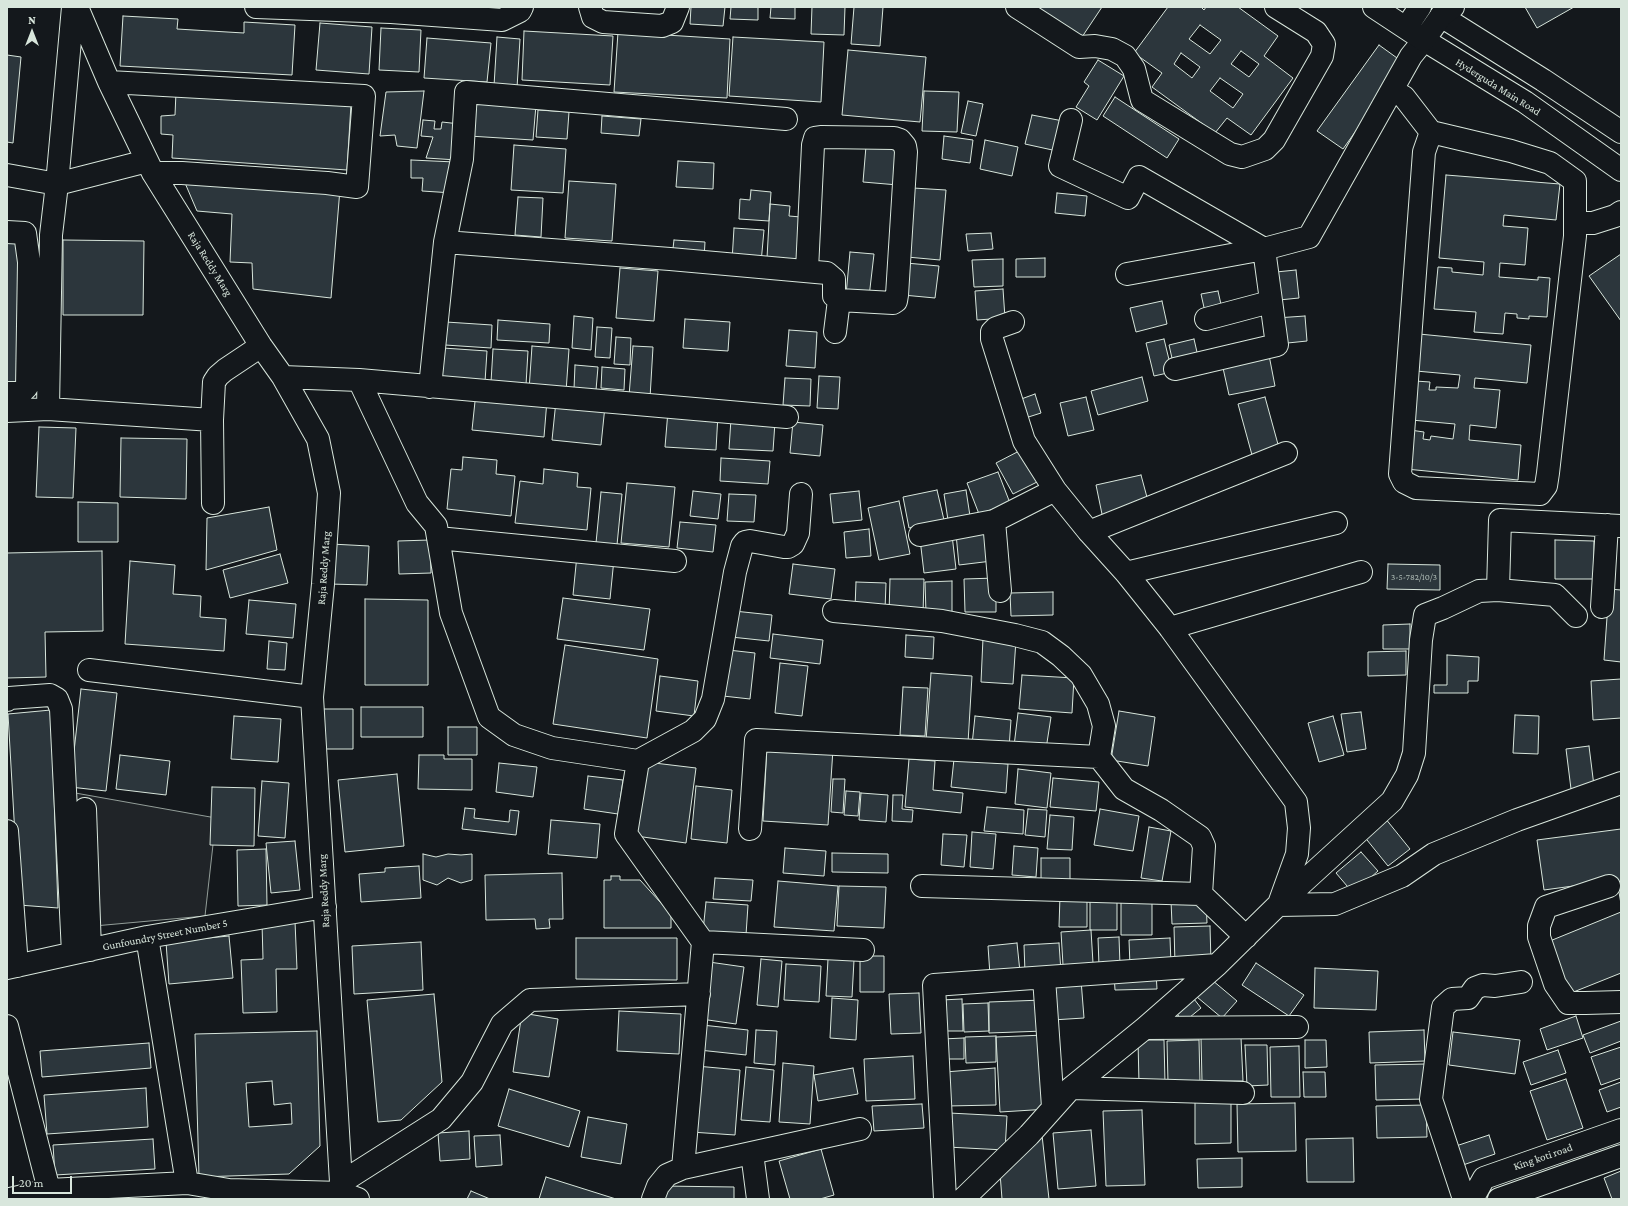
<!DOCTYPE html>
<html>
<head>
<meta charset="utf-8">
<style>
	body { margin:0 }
	#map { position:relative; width:1628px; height:1206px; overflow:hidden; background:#14181c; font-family:"Crimson Pro",serif }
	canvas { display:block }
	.frame { position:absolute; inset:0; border:8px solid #d8e6dc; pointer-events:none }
	.north { position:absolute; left:12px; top:12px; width:40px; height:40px; -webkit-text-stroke:3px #14181c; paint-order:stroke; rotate:0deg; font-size:11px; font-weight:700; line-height:16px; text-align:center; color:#d8e6dc }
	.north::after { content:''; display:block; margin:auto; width:14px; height:18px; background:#d8e6dc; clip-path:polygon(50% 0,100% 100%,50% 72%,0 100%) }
	.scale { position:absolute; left:12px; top:1176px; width:60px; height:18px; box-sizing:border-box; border:2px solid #d8e6dc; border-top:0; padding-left:5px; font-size:12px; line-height:14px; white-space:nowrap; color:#d8e6dc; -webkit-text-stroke:3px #14181c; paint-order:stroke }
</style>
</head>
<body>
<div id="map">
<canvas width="1628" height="1206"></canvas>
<div class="frame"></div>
<div class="north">N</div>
<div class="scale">20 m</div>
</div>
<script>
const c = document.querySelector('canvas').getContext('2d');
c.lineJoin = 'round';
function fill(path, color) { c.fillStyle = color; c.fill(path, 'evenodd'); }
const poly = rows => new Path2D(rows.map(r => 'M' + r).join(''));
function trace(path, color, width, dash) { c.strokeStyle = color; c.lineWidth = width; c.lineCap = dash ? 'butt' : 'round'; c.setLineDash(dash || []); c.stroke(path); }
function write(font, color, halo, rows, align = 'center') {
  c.font = font + ' "Crimson Pro",serif'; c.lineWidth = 3; c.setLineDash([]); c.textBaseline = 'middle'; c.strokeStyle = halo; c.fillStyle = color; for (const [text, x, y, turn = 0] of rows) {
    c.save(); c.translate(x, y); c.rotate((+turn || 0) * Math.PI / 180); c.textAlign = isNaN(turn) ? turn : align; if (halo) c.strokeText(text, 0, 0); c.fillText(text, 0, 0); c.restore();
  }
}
const green = poly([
	[64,791,216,818,205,916,61,929,64,791]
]);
fill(green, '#202428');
trace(green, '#939e99', 1);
const building = poly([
	[691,7,725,7,723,26,690,24,691,7],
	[731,7,758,7,758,20,730,19,731,7],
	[771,7,795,7,795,19,770,18,771,7],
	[812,7,845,7,844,35,811,34,812,7],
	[854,7,883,7,880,46,851,44,854,7],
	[1022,7,1102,7,1082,37,1022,7],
	[1168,7,1201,7,1204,10,1206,7,1238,7,1278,36,1264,56,1293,78,1251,135,1227,118,1215,133,1152,87,1162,73,1134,53,1168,7],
	[1200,25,1221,40,1210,54,1189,39,1200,25],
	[1241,51,1259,64,1249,77,1231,64,1241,51],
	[1181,53,1200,67,1192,78,1174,64,1181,53],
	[1220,78,1243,94,1233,108,1210,91,1220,78],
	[1525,7,1574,7,1537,28,1525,7],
	[123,16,178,19,177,29,244,33,244,22,295,25,292,75,120,66,123,16],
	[320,23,372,27,369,74,316,70,320,23],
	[381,28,421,30,419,72,379,70,381,28],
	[524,31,613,36,610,85,522,80,524,31],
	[618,32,730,39,727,98,614,92,618,32],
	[497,37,520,39,517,88,494,86,497,37],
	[733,37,824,42,821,102,729,96,733,37],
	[427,38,491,43,487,82,424,78,427,38],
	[1379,45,1404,63,1343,149,1317,131,1379,45],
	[848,50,926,57,920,122,842,115,848,50],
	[7,55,21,57,13,143,7,142,7,55],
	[1098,60,1124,76,1097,120,1076,107,1089,86,1084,82,1098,60],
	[424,91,417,148,397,146,395,135,380,136,386,92,424,91],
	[924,91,959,92,957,132,922,131,924,91],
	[176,92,351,104,347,170,172,158,173,135,161,134,161,116,175,115,176,92],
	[1115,97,1179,139,1167,158,1103,116,1115,97],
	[471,100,536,105,533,140,469,136,471,100],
	[968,101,983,104,976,136,961,133,968,101],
	[538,110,569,112,567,139,536,137,538,110],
	[1032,115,1063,121,1057,151,1025,144,1032,115],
	[602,116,641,119,639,136,601,133,602,116],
	[423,120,435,121,434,129,441,129,442,122,460,124,457,160,426,158,433,137,421,136,423,120],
	[944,136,973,140,970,163,942,159,944,136],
	[985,140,1018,147,1012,176,980,169,985,140],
	[514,145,566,149,563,193,511,190,514,145],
	[866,146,900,149,898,185,863,182,866,146],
	[411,160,455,162,453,193,422,191,423,178,411,178,411,160],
	[678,161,714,163,713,189,676,187,678,161],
	[1446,175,1560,184,1556,220,1504,215,1503,226,1528,228,1525,265,1500,263,1499,277,1538,280,1538,277,1550,278,1547,317,1529,316,1529,319,1517,318,1517,314,1505,313,1503,334,1474,332,1476,312,1434,309,1438,267,1452,268,1452,272,1483,275,1484,262,1439,258,1446,175],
	[182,176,340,189,331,298,253,289,252,263,230,262,232,214,197,211,182,176],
	[569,181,616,184,612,241,565,238,569,181],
	[913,188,946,190,940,260,907,257,913,188],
	[751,190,771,192,769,221,739,219,740,199,750,200,751,190],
	[1057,193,1087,196,1085,216,1055,213,1057,193],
	[518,197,543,198,541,237,515,235,518,197],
	[770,204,790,206,789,216,801,217,806,260,767,258,770,204],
	[734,228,764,230,761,263,732,261,734,228],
	[991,233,993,249,968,251,966,234,991,233],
	[22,238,21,382,7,382,7,239,22,238],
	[63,240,144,241,143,315,63,315,63,240],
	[674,240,705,242,704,259,672,257,674,240],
	[850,252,874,254,869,297,846,295,850,252],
	[1621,254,1621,321,1589,276,1621,254],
	[1045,258,1045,277,1016,277,1016,259,1045,258],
	[1003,259,1003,286,974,287,972,260,1003,259],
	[906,263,939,266,935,298,903,295,906,263],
	[620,268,658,271,654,321,616,318,620,268],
	[1296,270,1299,298,1279,300,1276,272,1296,270],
	[1003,289,1005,318,977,320,975,291,1003,289],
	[1218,291,1222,309,1205,312,1201,294,1218,291],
	[1162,301,1167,324,1136,332,1130,308,1162,301],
	[574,316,593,318,591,350,572,348,574,316],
	[1305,316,1307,341,1278,344,1276,318,1305,316],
	[685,319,730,322,728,351,683,348,685,319],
	[498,320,550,324,549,343,497,340,498,320],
	[446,322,492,325,491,348,445,345,446,322],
	[597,327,612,328,610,358,595,357,597,327],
	[789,330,817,332,815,368,786,366,789,330],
	[1419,334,1531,345,1527,383,1475,378,1474,388,1500,390,1496,428,1470,425,1469,440,1521,445,1518,480,1406,469,1410,430,1424,432,1423,439,1430,440,1431,436,1453,439,1455,424,1411,420,1415,381,1430,382,1429,390,1436,390,1436,387,1458,388,1460,375,1416,371,1419,334],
	[616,337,631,338,630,365,614,364,616,337],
	[1164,339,1172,372,1154,376,1146,343,1164,339],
	[1194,339,1199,361,1174,367,1169,345,1194,339],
	[532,346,569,349,566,392,529,390,532,346],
	[633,346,653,347,650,398,629,396,633,346],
	[443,348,487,351,485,382,441,379,443,348],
	[493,349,528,351,526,385,491,382,493,349],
	[1268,350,1275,386,1229,395,1221,359,1268,350],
	[575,365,598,367,596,390,574,389,575,365],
	[602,367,625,369,624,390,601,388,602,367],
	[819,376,840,377,838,409,817,408,819,376],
	[1142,377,1148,401,1098,415,1091,391,1142,377],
	[785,378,811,379,810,406,783,405,785,378],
	[476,392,547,400,544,437,472,430,476,392],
	[1035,394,1041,413,1019,420,1013,402,1035,394],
	[1086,397,1094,430,1068,436,1060,403,1086,397],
	[1265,397,1279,448,1252,455,1238,404,1265,397],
	[556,401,605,406,601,445,552,440,556,401],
	[668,411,718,414,716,450,665,447,668,411],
	[731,419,775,422,773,451,729,449,731,419],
	[793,422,823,425,820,456,790,453,793,422],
	[39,427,76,428,73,498,36,497,39,427],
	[121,438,187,439,186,499,120,497,121,438],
	[1023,449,1039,481,1013,494,996,463,1023,449],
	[463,457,497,460,496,474,515,476,511,516,447,509,451,469,462,470,463,457],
	[721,458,770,461,768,484,720,481,721,458],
	[544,469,578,473,577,487,591,488,587,530,515,523,520,481,543,484,544,469],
	[998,472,1010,503,979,514,967,483,998,472],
	[1141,475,1148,501,1103,519,1096,485,1141,475],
	[627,483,675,487,669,547,621,543,627,483],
	[937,490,944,520,909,528,903,497,937,490],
	[966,490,970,516,948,520,944,494,966,490],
	[693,491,721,494,718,519,690,516,693,491],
	[859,491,862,520,833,523,830,494,859,491],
	[601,492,622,494,617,545,596,543,601,492],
	[729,494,756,495,754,522,727,521,729,494],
	[899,501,910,554,879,560,868,508,899,501],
	[78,502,118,503,118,542,78,542,78,502],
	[269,507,277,550,206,570,207,518,269,507],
	[680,522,716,525,713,552,677,548,680,522],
	[869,529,871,556,846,558,844,532,869,529],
	[988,530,992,561,959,565,956,534,988,530],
	[952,535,956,569,924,573,920,539,952,535],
	[430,540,431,573,399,574,398,541,430,540],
	[1555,540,1594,541,1594,579,1555,579,1555,540],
	[331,544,369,546,367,585,329,584,331,544],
	[102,551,103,631,45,632,46,677,7,678,7,553,102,551],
	[280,554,288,583,230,598,223,570,280,554],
	[577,555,614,559,610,599,573,595,577,555],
	[130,561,175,565,173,594,201,596,200,617,226,619,224,651,125,644,130,561],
	[793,564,835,569,831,599,789,594,793,564],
	[1388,564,1440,565,1440,590,1387,589,1388,564],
	[996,578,996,612,965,612,964,579,996,578],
	[890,579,924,579,923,615,889,614,890,579],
	[952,581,952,613,926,613,925,582,952,581],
	[856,582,886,583,885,610,855,608,856,582],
	[1609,589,1621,590,1621,662,1604,660,1609,589],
	[1053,592,1053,615,1011,616,1010,593,1053,592],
	[563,598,650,609,644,650,557,639,563,598],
	[365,599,428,600,428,685,365,685,365,599],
	[249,600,296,604,293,638,246,634,249,600],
	[734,611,772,615,769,641,731,637,734,611],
	[1410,624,1410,649,1383,649,1383,625,1410,624],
	[773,634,823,640,820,664,770,658,773,634],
	[906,635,934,637,933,659,905,657,906,635],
	[983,638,1016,640,1013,684,981,682,983,638],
	[269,641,287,643,285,670,267,669,269,641],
	[565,645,658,659,647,738,553,724,565,645],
	[728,650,755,653,750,699,723,696,728,650],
	[1406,651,1406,675,1368,676,1368,652,1406,651],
	[1447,655,1479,657,1478,681,1468,681,1468,693,1434,693,1434,685,1447,685,1447,655],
	[780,663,808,666,802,716,775,713,780,663],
	[931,673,972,676,968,743,926,741,931,673],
	[1022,675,1074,678,1072,713,1019,709,1022,675],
	[660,676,698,681,694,716,656,711,660,676],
	[1621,679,1621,718,1593,720,1591,681,1621,679],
	[903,687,928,688,925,736,900,735,903,687],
	[81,689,117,693,106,791,70,787,81,689],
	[361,707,423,707,423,737,361,737,361,707],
	[319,709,353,709,353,749,319,749,319,709],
	[51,710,58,908,19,905,8,714,51,710],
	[1119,711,1155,717,1148,766,1111,760,1119,711],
	[1361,712,1366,749,1347,752,1341,714,1361,712],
	[1018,713,1051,717,1046,749,1014,746,1018,713],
	[1515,715,1539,716,1538,754,1513,753,1515,715],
	[234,716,281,719,278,762,231,759,234,716],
	[975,716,1011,720,1009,748,972,745,975,716],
	[1333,716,1344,755,1319,762,1308,723,1333,716],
	[448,727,477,727,477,755,448,755,448,727],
	[767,746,833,749,828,825,763,821,767,746],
	[1589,746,1594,786,1571,789,1566,749,1589,746],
	[120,755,170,761,166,795,116,789,120,755],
	[419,755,444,755,444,759,472,759,472,790,418,789,419,755],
	[909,759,935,761,933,790,963,793,961,813,905,807,909,759],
	[954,759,1008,764,1006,793,951,787,954,759],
	[646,762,696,768,686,843,636,836,646,762],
	[499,763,537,767,533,797,496,792,499,763],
	[1018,769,1051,773,1047,808,1015,804,1018,769],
	[397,774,404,846,345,852,338,780,397,774],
	[588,776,623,780,618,814,584,809,588,776],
	[1053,778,1099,782,1096,811,1050,807,1053,778],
	[833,779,845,779,843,813,831,812,833,779],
	[262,781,289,783,285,838,258,836,262,781],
	[696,786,732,790,727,843,691,839,696,786],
	[212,787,255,788,254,846,210,845,212,787],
	[846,791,860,792,858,816,844,815,846,791],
	[861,793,888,795,886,822,859,820,861,793],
	[893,795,903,795,902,809,913,810,912,822,892,821,893,795],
	[987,807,1024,810,1023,834,984,831,987,807],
	[465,808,475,809,474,818,509,822,510,810,519,811,516,835,462,829,465,808],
	[1028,809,1047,810,1045,837,1025,835,1028,809],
	[1100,809,1139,816,1133,851,1094,845,1100,809],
	[1050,815,1074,817,1072,850,1047,849,1050,815],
	[1385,818,1410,849,1388,866,1363,835,1385,818],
	[551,820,600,824,597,858,548,854,551,820],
	[1149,827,1171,831,1162,881,1141,878,1149,827],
	[1621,829,1621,904,1617,880,1544,890,1537,840,1621,829],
	[972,832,996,834,993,869,970,867,972,832],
	[943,834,967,835,964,867,941,865,943,834],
	[295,841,300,890,271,893,266,843,295,841],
	[1014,846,1038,848,1036,877,1012,875,1014,846],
	[785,848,826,851,824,876,783,873,785,848],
	[266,849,267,905,238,906,237,850,266,849],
	[1361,852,1378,871,1353,893,1336,873,1361,852],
	[832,853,888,854,888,873,832,872,832,853],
	[423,854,436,857,448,854,461,855,472,854,472,880,461,883,448,878,437,885,423,880,423,854],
	[1041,858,1070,858,1070,881,1041,880,1041,858],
	[419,866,421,898,361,902,359,874,385,872,385,868,419,866],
	[562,873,563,919,549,919,550,928,536,929,535,919,486,920,485,875,562,873],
	[611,876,620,876,620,880,640,880,671,914,671,928,604,928,604,880,611,880,611,876],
	[715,878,753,880,751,901,713,899,715,878],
	[778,881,838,886,834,931,774,927,778,881],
	[839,886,886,887,884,928,837,926,839,886],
	[1060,896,1087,897,1087,927,1059,927,1060,896],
	[1121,896,1152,896,1152,935,1121,935,1121,896],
	[1090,899,1117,899,1117,930,1090,930,1090,899],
	[1206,900,1207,923,1172,924,1171,901,1206,900],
	[706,902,748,905,746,935,703,931,706,902],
	[1621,912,1621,973,1566,995,1545,943,1621,912],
	[295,921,297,969,276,969,277,1012,243,1013,241,960,263,959,262,923,295,921],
	[1210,926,1211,963,1175,965,1174,927,1210,926],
	[1091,930,1093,963,1063,965,1061,932,1091,930],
	[229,936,233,978,169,984,166,942,229,936],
	[1119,937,1120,965,1099,966,1098,938,1119,937],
	[576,938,677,938,677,980,576,979,576,938],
	[1170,938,1171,964,1130,966,1129,940,1170,938],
	[421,942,423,990,354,994,352,946,421,942],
	[1017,943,1020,972,990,975,988,946,1017,943],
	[1059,943,1061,972,1025,973,1024,945,1059,943],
	[860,956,884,956,884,992,860,992,860,956],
	[761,959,782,961,778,1007,757,1005,761,959],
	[828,959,854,960,852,997,826,996,828,959],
	[709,962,744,967,736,1024,701,1019,709,962],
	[1256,963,1304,995,1289,1016,1242,985,1256,963],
	[786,964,821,966,819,1002,784,1000,786,964],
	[1315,968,1378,971,1376,1010,1314,1008,1315,968],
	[1156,973,1157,989,1115,990,1114,974,1156,973],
	[1081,980,1084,1018,1052,1020,1049,982,1081,980],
	[1212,980,1237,1001,1222,1018,1197,997,1212,980],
	[919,993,921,1033,891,1034,889,994,919,993],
	[434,994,442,1082,401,1120,378,1122,367,1000,434,994],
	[832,998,858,1000,856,1040,830,1038,832,998],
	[962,999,963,1031,943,1031,941,1000,962,999],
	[1194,999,1201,1008,1184,1022,1177,1014,1194,999],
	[1043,1000,1044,1031,989,1033,989,1002,1043,1000],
	[988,1003,989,1031,964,1032,963,1004,988,1003],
	[619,1011,681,1014,679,1054,617,1051,619,1011],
	[522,1013,558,1019,549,1077,513,1072,522,1013],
	[1576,1016,1583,1038,1547,1050,1540,1029,1576,1016],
	[1621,1021,1621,1041,1590,1053,1583,1035,1621,1021],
	[702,1025,748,1030,746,1055,699,1050,702,1025],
	[756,1030,777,1031,775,1065,754,1063,756,1030],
	[1424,1030,1425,1061,1370,1063,1369,1032,1424,1030],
	[317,1031,320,1146,289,1174,199,1177,195,1034,317,1031],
	[272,1081,274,1105,291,1103,292,1124,249,1127,246,1083,272,1081],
	[1453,1032,1520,1040,1515,1074,1449,1065,1453,1032],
	[1045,1035,1049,1109,1000,1112,996,1037,1045,1035],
	[996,1036,996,1062,966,1063,965,1037,996,1036],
	[1241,1037,1243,1081,1202,1081,1201,1038,1241,1037],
	[964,1038,964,1059,943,1059,942,1039,964,1038],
	[1138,1040,1164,1040,1165,1083,1139,1084,1138,1040],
	[1199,1040,1200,1082,1168,1083,1167,1041,1199,1040],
	[1305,1040,1326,1040,1327,1067,1305,1068,1305,1040],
	[149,1043,151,1068,42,1077,40,1051,149,1043],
	[1245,1045,1267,1045,1268,1085,1247,1086,1245,1045],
	[1299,1046,1300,1097,1271,1097,1270,1047,1299,1046],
	[1621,1047,1621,1078,1601,1085,1591,1057,1621,1047],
	[1558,1050,1566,1073,1531,1085,1523,1062,1558,1050],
	[913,1056,915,1099,866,1101,864,1059,913,1056],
	[783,1063,814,1066,810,1124,779,1122,783,1063],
	[1426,1064,1426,1099,1376,1100,1375,1065,1426,1064],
	[696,1066,740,1070,735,1135,691,1132,696,1066],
	[746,1067,774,1070,770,1122,741,1120,746,1067],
	[853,1068,858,1094,818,1101,814,1075,853,1068],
	[995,1068,996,1105,947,1106,945,1072,995,1068],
	[1303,1072,1325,1072,1326,1097,1304,1097,1303,1072],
	[1566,1079,1583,1128,1547,1140,1530,1091,1566,1079],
	[1621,1082,1621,1107,1607,1112,1599,1090,1621,1082],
	[146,1088,148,1127,47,1134,44,1095,146,1088],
	[509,1089,580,1111,569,1147,498,1126,509,1089],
	[1195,1097,1231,1097,1231,1143,1195,1144,1195,1097],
	[1295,1103,1296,1151,1238,1152,1237,1104,1295,1103],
	[922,1104,924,1128,874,1131,872,1106,922,1104],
	[1426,1105,1427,1137,1377,1138,1376,1106,1426,1105],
	[1142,1110,1145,1185,1106,1186,1103,1111,1142,1110],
	[949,1113,1007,1116,1005,1150,947,1147,949,1113],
	[588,1117,627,1124,621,1164,581,1157,588,1117],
	[1091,1130,1096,1186,1058,1189,1053,1133,1091,1130],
	[469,1131,470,1159,440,1161,438,1133,469,1131],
	[500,1135,502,1165,476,1167,474,1136,500,1135],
	[1042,1135,1049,1199,1002,1199,1000,1173,1042,1135],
	[1489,1135,1495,1154,1463,1165,1456,1146,1489,1135],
	[1353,1138,1354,1182,1307,1182,1306,1139,1353,1138],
	[153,1139,155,1169,55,1175,53,1145,153,1139],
	[821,1149,834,1195,820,1199,790,1199,779,1161,821,1149],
	[1242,1158,1242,1187,1198,1188,1197,1159,1242,1158],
	[1621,1171,1621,1199,1612,1199,1604,1178,1621,1171],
	[546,1177,616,1199,539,1199,546,1177],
	[662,1186,734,1187,734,1199,661,1199,662,1186],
	[471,1191,490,1199,467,1199,471,1191]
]);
fill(building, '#2c363c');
trace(building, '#d8e6dc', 1);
const minor = poly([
	[73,7,57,184,51,235,48,409,212,420],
	[77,7,109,82,153,173,261,346,283,377,318,439,329,493,323,584,312,697,342,1199],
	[256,7,391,12,502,20,520,11,522,7],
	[590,7,593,17,603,22,662,26,672,22,678,7],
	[1017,7,1079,47,1095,46,1112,49,1125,56,1134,69,1142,100,1230,154,1242,157,1265,149,1274,140,1322,56,1324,44,1316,32,1276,7],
	[1441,16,1543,80,1621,132],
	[109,82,364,96,357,187,327,183,182,173,153,173],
	[1392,90,1404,97,1431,132],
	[1071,120,1060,166,1128,198,1139,177,1264,249,1277,345,1175,369],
	[1431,132,1511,151,1550,163,1575,181,1575,236,1548,473,1546,486,1540,494,1416,488,1404,482,1400,474,1424,152,1431,132],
	[7,175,57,184,147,161],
	[1576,223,1593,223,1615,216,1621,212],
	[7,232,25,233,29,262,27,387,21,393,7,393],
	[445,242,670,259,827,273,834,279,834,296,839,300,893,303,896,301,897,295,906,152,905,146,900,140,894,138,822,137,815,138,813,145,807,270],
	[1127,274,1264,249,1309,237,1411,56,1424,40,1525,102,1621,170],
	[1206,319,1270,302],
	[1013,322,996,328,992,332,992,339,1024,441,1055,490,1089,532,1126,573,1170,628,1296,802,1299,828,1297,854,1280,901],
	[835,332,839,300],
	[283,377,359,380,787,417],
	[359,380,417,503,436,526,451,613,489,717,514,735,552,748,638,761,626,834,703,942,863,950],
	[430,387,445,242,462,159,466,92,786,119],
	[7,411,48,409],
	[213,503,212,420,214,382,218,376,225,370,261,346],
	[994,521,1000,591],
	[1089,532,1286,453],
	[920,535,994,521,1055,490],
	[438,538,675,561],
	[1126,573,1336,523],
	[1498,590,1500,520,1621,526],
	[1602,607,1607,525],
	[834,611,942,621,1015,635,1042,642,1061,656,1081,675,1098,704,1104,726,1099,757,1124,789,1161,810,1200,837,1204,846,1201,894,1246,937],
	[1170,628,1361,572],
	[89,670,312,697],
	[7,700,9,698,50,695,57,699,61,709,73,953],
	[638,761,693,731,705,719,713,699,735,572,742,546,745,542,750,541,784,547,788,547,793,544,798,533,801,494],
	[85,809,90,950],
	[750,829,756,740,1099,757],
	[7,831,17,966],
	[922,886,1201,894],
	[1609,886,1546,907,1539,926,1539,937,1555,984,1568,1003,1585,1003,1621,1002],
	[1278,905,1335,904,1402,876,1434,854,1517,820,1621,783],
	[147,937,187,1183],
	[7,968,147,937,325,907],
	[1044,978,1053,1107],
	[7,1026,49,1190],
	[1145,1028,1297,1027],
	[1071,1088,1243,1093],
	[752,1153,758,1199],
	[683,1168,703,942],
	[342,1182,441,1119,472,1082,502,1024,530,1000,699,994],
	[1474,1196,1484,1178,1621,1130],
	[10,1199,49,1190,187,1183,229,1190,342,1193,358,1199],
	[653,1199,658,1186,667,1175,683,1168,860,1129],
	[945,1199,934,985,1217,965],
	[963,1199,1029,1135,1071,1088,1145,1028,1217,965,1278,905,1392,801,1407,775,1414,753,1421,640,1425,615,1443,608,1479,591,1498,590,1555,595,1576,616],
	[1464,1199,1431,1099,1443,1007,1452,999,1468,998,1475,988,1483,985,1495,986,1521,982],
	[1499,1199,1621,1156]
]);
const major = poly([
	[1374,7,1424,40,1441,16,1453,7],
	[1406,28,1420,7]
]);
trace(minor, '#d8e6dc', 24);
trace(major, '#d8e6dc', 24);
trace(minor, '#14181c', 22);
trace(major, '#14181c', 22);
write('9px', '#adbab4', null, [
	["3-5-782/10/3",1414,577]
]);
write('11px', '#d8e6dc', '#14181c', [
	["Hyderguda Main Road",1498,87,32],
	["Raja Reddy Marg",210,264,58],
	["Raja Reddy Marg",324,568,-86],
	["Raja Reddy Marg",324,891,-93],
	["Gunfoundry Street Number 5",165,935,-11],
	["King koti road",1543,1157,-19]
]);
</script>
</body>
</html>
